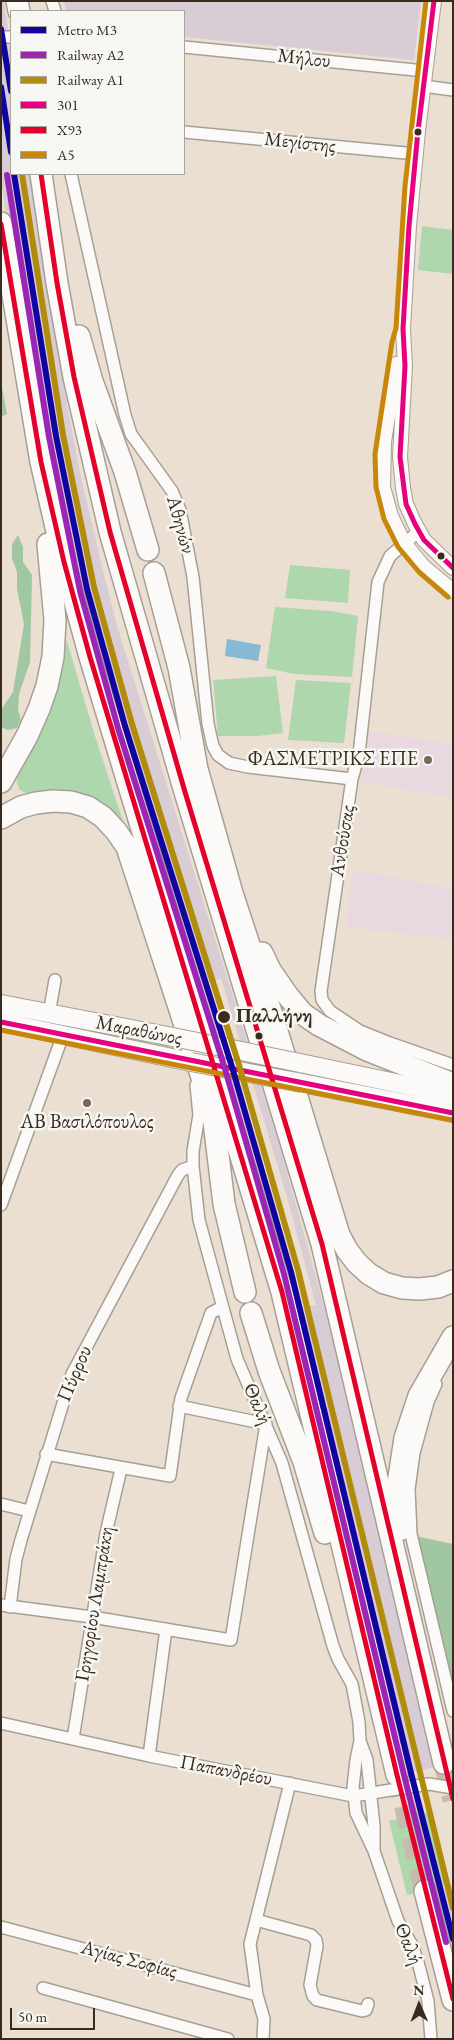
<!DOCTYPE html>
<html>
<head>
<meta charset="utf-8">
<style>
	body { margin:0 }
	#map { position:relative; width:454px; height:2040px; overflow:hidden; background:#eadfd0; font-family:"EB Garamond",serif }
	canvas { display:block }
	.frame { position:absolute; inset:0; border:2px solid #3b2a1e; pointer-events:none }
	.legend { position:absolute; left:10px; top:10px; width:175px; height:165px; box-sizing:border-box; background:#f6f6f2; border:1px solid #aba49d; margin:0; padding:6px 9px; list-style:none; font-size:15px; color:#3b2a1e }
	.legend li { display:flex; align-items:center; gap:10px; height:25px }
	.legend b { width:25px; border:1px solid #aba49d }
	.north { position:absolute; left:394px; top:1980px; width:50px; height:50px; -webkit-text-stroke:4px #f6f6f2; paint-order:stroke; rotate:359deg; font-size:14px; font-weight:700; line-height:20px; text-align:center; color:#3b2a1e }
	.north::after { content:''; display:block; margin:auto; width:18px; height:22px; background:#3b2a1e; clip-path:polygon(50% 0,100% 100%,50% 72%,0 100%) }
	.scale { position:absolute; left:10px; top:2008px; width:85px; height:22px; box-sizing:border-box; border:2px solid #3b2a1e; border-top:0; padding-left:6px; font-size:15px; line-height:18px; white-space:nowrap; color:#3b2a1e; -webkit-text-stroke:4px #f6f6f2; paint-order:stroke }
</style>
</head>
<body>
<div id="map">
<canvas width="454" height="2040"></canvas>
<div class="frame"></div>
<ul class="legend">
<li><b style="height:6px;background:#10069f"></b>Metro Μ3</li>
<li><b style="height:6px;background:#9b26b6"></b>Railway A2</li>
<li><b style="height:6px;background:#b18c0c"></b>Railway A1</li>
<li><b style="height:6px;background:#e5007d"></b>301</li>
<li><b style="height:6px;background:#e4002b"></b>X93</li>
<li><b style="height:6px;background:#c88708"></b>A5</li>
</ul>
<div class="north">N</div>
<div class="scale">50 m</div>
</div>
<script>
const c = document.querySelector('canvas').getContext('2d');
c.lineJoin = 'round';
function fill(path, color) { c.fillStyle = color; c.fill(path, 'evenodd'); }
const poly = rows => new Path2D(rows.map(r => 'M' + r).join(''));
function trace(path, color, width, dash) { c.strokeStyle = color; c.lineWidth = width; c.lineCap = dash ? 'butt' : 'round'; c.setLineDash(dash || []); c.stroke(path); }
function write(font, color, halo, rows, align = 'center') {
  c.font = font + ' "EB Garamond",serif'; c.lineWidth = 5; c.setLineDash([]); c.textBaseline = 'middle'; c.strokeStyle = halo; c.fillStyle = color; for (const [text, x, y, turn = 0] of rows) {
    c.save(); c.translate(x, y); c.rotate((+turn || 0) * Math.PI / 180); c.textAlign = isNaN(turn) ? turn : align; if (halo) c.strokeText(text, 0, 0); c.fillText(text, 0, 0); c.restore();
  }
}
fill(poly([
	[368,731,453,744,453,797,361,782],
	[353,870,453,889,453,939,346,927]
]), '#e9d8e0');
fill(poly([
	[1,1,4,1,11,52,11,174,30,174,68,410,81,477,104,575,118,629,278,1140,343,1375,435,1767,404,1774,294,1309,257,1172,201,985,160,860,72,567,24,333,1,180],
	[221,978,287,1197,316,1305,302,1307,275,1204,209,983],
	[64,1,421,1,414,60,184,37,184,11,66,11],
	[453,1884,453,1969,433,1889]
]), '#d8cdd4');
fill(poly([
	[422,226,453,230,453,274,418,270],
	[290,565,350,570,348,603,285,598],
	[275,607,331,611,358,616,352,677,294,674,266,668],
	[67,641,94,733,125,827,28,794,20,790,17,783,17,775,61,642],
	[276,676,283,733,257,736,218,736,213,680],
	[296,680,351,683,344,743,288,740],
	[39,1021,63,1023,181,1048,182,1052,39,1023],
	[432,1811,450,1884,407,1895,389,1821]
]), '#aed7ae');
fill(poly([
	[1,382,7,414,1,417],
	[18,535,23,547,23,562,32,575,30,662,19,694,18,709,21,720,17,728,8,730,1,727,1,710,13,692,24,624,17,589,17,572,12,558,12,544],
	[415,1536,453,1544,453,1697]
]), '#a1c6a2');
fill(poly([
	[227,639,261,645,258,661,225,656]
]), '#88b9d4');
trace(poly([
	[444,1763,453,1800],
	[397,1775,425,1891]
]), '#c7bbac', 21, [21, 11]);
const minor = poly([
	[52,1,55,11],
	[1,37,11,37],
	[184,47,425,71],
	[423,86,453,90],
	[184,132,416,154],
	[71,174,125,415,131,434,172,491,180,510,193,577,208,724,213,746,218,755,229,763,248,767,352,779],
	[419,531,390,556,378,582,359,754,352,779,321,991,322,1000,330,1011,360,1031,390,1043,453,1065],
	[49,1014,55,980],
	[196,1085,199,1115,193,1151,193,1166,199,1220,237,1359,282,1463,333,1646,338,1659,352,1684,359,1722,360,1741,367,1760,374,1826,374,1851],
	[1,1205,63,1035],
	[436,1384,428,1402,414,1453,409,1489,411,1534,453,1711],
	[46,1454,170,1476,181,1398,211,1313,222,1307],
	[1,1504,29,1511],
	[1,1605,92,1617,231,1640,266,1424,179,1406],
	[10,1607,16,1559,21,1540,72,1374,178,1175,182,1170,193,1166],
	[1,1723,149,1756,353,1796,429,1784,453,1788],
	[73,1739,106,1533,121,1469],
	[360,1741,356,1760,353,1787,356,1813,374,1851,398,1921,412,1945,418,1962,428,2001,431,2039],
	[149,1756,166,1629],
	[256,1920,311,1935,316,1940,317,1946,310,1985,313,1996,317,2000,362,2011,366,2010,368,2004],
	[1,1927,257,1995],
	[43,1988,228,2039],
	[263,2039,264,2019,257,1995,250,1944,290,1783]
]);
const tertiary = poly([
	[434,1,418,131,409,226,403,329,405,366,400,457,403,488,406,504,415,524,424,540,453,568],
	[396,364,384,442,383,487,391,516,404,543,424,567,453,591]
]);
const primary = poly([
	[1,1004,173,1037],
	[1,1022,191,1062],
	[300,1063,453,1095],
	[302,1083,453,1113]
]);
const motorway = poly([
	[17,1,19,11],
	[41,174,57,283,74,377,110,532,185,792,322,1244,444,1763],
	[1,223,41,462,64,562,90,657,282,1292,397,1775],
	[79,336,92,381,125,472,148,550],
	[154,573,179,668,197,769,232,893,273,1018,339,1235,347,1250,357,1263,369,1274,384,1283,402,1288,420,1289,438,1287,453,1281],
	[1,782,27,736,39,709,47,686,53,657,55,620,48,544],
	[1,818,21,807,36,803,53,801,71,802,88,807,103,817,116,831,127,847,209,1099,214,1122,224,1204,245,1292],
	[262,953,270,970,288,996,303,1014,319,1025,367,1050,453,1084],
	[251,1313,269,1371,304,1462,325,1533],
	[400,1530,398,1484,405,1438,419,1396,453,1337],
	[425,1891,453,2000]
]);
trace(minor, '#a79f95', 14);
trace(tertiary, '#a79f95', 16);
trace(primary, '#a79f95', 20);
trace(motorway, '#a79f95', 24);
trace(minor, '#fcfaf8', 11);
trace(tertiary, '#fcfaf8', 14);
trace(primary, '#fcfaf8', 18);
trace(motorway, '#fcfaf8', 21);
const primaryBridge = poly([
	[173,1037,300,1063],
	[191,1062,302,1083]
]);
trace(primaryBridge, '#a79f95', 20, []);
trace(primaryBridge, '#fcfaf8', 18);
trace(poly([
	[434,1,418,131,409,226,403,329,405,366,400,457,406,504,415,524,424,540,453,568],
	[1,1022,453,1113]
]), '#e5007d', 5);
trace(poly([
	[41,174,57,283,74,377,110,532,185,792,322,1244,453,1799],
	[1,224,41,462,64,562,90,657,282,1292,397,1775,453,1999]
]), '#e4002b', 5);
trace(poly([
	[426,1,405,186,396,328,392,342,375,454,376,487,384,519,398,547,419,572,448,597],
	[1,1030,452,1120]
]), '#c88708', 5);
trace(poly([
	[7,175,49,437,80,591,118,728,225,1069,284,1274,404,1775,446,1942]
]), '#9b26b6', 6);
trace(poly([
	[22,174,63,435,94,587,132,724,239,1065,298,1270,453,1908]
]), '#b18c0c', 6);
trace(poly([
	[1,29,11,91],
	[1,87,11,152],
	[14,174,56,436,87,589,125,726,232,1067,291,1272,411,1773,453,1939]
]), '#10069f', 6);
for (const [x, y, r, color] of [
	[418,132,4.5,"#3b2a1e"],
	[441,556,4.5,"#3b2a1e"],
	[428,760,5,"#78695c"],
	[224,1017,7,"#3b2a1e"],
	[259,1036,4.5,"#3b2a1e"],
	[87,1103,5,"#78695c"]
]) { const dot = new Path2D(); dot.arc(x, y, r, 0, 2 * Math.PI); c.fillStyle = color; c.fill(dot); trace(dot, '#f6f6f2', 2); }
write('20px', '#3b2a1e', '#f6f6f2', [
	["Μήλου",304,59,6],
	["Μεγίστης",300,143,6],
	["Αθηνών",180,525,74],
	["Ανθούσας",343,841,-81],
	["Μαραθώνος",139,1031,11],
	["Πύρρου",75,1374,-67],
	["Θαλή",257,1404,66],
	["Γρηγορίου Λαμπράκη",95,1604,-81],
	["Παπανδρέου",226,1771,11],
	["Θαλή",408,1944,67],
	["Αγίας Σοφίας",129,1960,15]
]);
write('20px', '#3b2a1e', '#f6f6f2', [
	["ΦΑΣΜΕΤΡΙΚΣ ΕΠΕ",418,760],
	["ΑΒ Βασιλόπουλος",87,1123,"center"]
], 'right');
write('bold 20px', '#3b2a1e', '#f6f6f2', [
	["Παλλήνη",236,1017]
], 'left');
</script>
</body>
</html>
